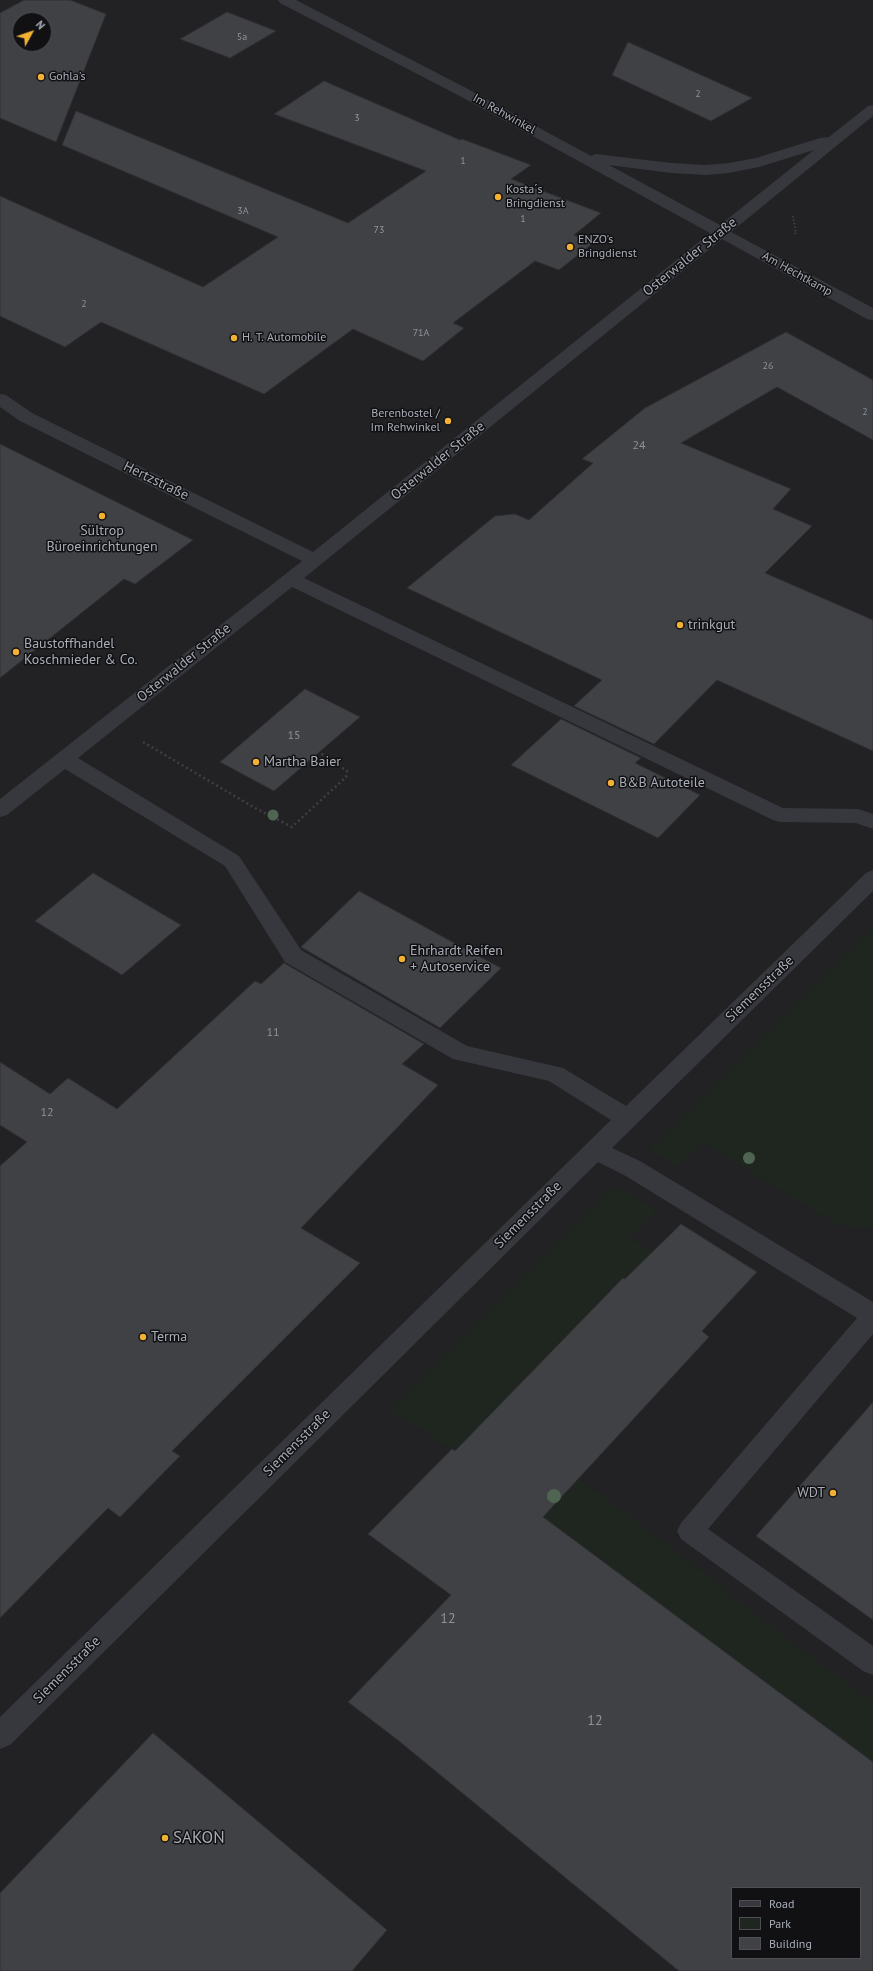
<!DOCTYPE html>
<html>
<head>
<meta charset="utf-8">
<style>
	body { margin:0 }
	#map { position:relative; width:873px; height:1971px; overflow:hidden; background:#161618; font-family:"PT Sans",sans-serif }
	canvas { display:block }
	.legend { position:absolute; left:731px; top:1887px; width:130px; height:72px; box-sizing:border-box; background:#111113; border:1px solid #4d4f55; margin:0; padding:5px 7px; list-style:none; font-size:12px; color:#a8adb8 }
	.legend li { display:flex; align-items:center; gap:8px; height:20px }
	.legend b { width:20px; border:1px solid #4d4f55 }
	.north { position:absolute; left:12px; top:12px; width:40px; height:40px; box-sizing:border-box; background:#111113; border:1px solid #4d4f55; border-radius:50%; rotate:50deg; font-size:11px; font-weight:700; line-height:16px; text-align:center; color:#a8adb8 }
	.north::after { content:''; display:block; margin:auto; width:14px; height:18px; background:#f2b134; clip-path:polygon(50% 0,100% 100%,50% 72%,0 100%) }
</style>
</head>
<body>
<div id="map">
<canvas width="873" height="1971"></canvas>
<ul class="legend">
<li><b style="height:5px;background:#37383d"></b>Road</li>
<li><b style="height:11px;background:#1e261f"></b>Park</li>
<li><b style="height:11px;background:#404145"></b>Building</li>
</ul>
<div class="north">N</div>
</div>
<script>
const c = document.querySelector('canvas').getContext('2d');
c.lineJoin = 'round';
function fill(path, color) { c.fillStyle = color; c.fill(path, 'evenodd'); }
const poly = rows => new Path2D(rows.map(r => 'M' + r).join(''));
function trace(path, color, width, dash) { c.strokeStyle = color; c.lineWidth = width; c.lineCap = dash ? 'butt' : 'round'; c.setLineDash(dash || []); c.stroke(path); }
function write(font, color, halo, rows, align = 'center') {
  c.font = font + ' "PT Sans",sans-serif'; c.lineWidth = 3; c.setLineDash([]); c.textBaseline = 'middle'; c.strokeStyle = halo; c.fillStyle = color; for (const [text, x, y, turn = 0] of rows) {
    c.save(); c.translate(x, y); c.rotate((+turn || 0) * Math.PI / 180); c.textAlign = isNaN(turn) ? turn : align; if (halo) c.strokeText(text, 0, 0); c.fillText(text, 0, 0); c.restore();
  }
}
fill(poly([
	[0,0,873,0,873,1971,0,1971],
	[20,20,44,20,44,44,20,44],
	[732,1888,860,1888,860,1958,732,1958]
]), '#222225');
fill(poly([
	[873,928,873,1229,844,1227,813,1210,702,1142,678,1167,649,1150],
	[614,1186,657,1210,628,1238,652,1252,659,1303,622,1278,491,1415,625,1512,804,1652,873,1701,873,1764,452,1449,390,1410]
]), '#1e261f');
const building = poly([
	[24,0,70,0,106,14,56,142,0,118,0,13,24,0],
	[20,20,44,20,44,44,20,44,20,20],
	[227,12,276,31,230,58,180,39,227,12],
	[628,42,752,98,711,121,612,75,628,42],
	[324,81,460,140,462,139,531,165,511,179,601,213,574,235,593,243,559,270,535,261,453,323,464,328,423,361,353,329,264,394,101,322,65,347,0,316,0,196,203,287,278,237,62,145,76,111,348,223,426,171,274,114,324,81],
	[786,332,873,380,873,440,777,387,681,443,791,489,773,509,812,526,765,573,873,620,873,751,717,680,654,744,574,706,602,680,407,588,495,516,515,514,529,520,593,463,582,459,645,408,786,332],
	[0,444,193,540,135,584,124,579,0,678,0,444],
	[305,689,360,717,274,791,220,762,305,689],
	[561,719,641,758,635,763,700,795,658,838,511,765,561,719],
	[93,873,181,925,122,975,35,921,93,873],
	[359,891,467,950,501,968,440,1028,301,947,359,891],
	[284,963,424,1044,402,1064,438,1085,301,1228,360,1263,172,1451,180,1456,120,1517,108,1508,0,1618,0,1166,27,1142,0,1125,0,1062,50,1094,68,1078,117,1109,255,981,261,984,284,963],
	[681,1224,757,1272,702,1331,709,1337,543,1517,873,1762,873,1971,679,1971,399,1741,348,1702,451,1595,368,1534,452,1449,455,1451,623,1278,625,1279,681,1224],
	[732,1888,860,1888,860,1958,732,1958,732,1888],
	[873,1402,873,1620,756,1536,873,1402],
	[153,1733,387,1930,352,1971,0,1971,0,1893,153,1733]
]);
fill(building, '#404145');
trace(building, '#303034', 1);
trace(poly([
	[793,216,796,233,794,234]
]), '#3d3f44', 2, [1.5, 2]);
trace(poly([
	[143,742,255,808,292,827,346,777,347,771,319,752]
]), '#3d3f44', 2.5, [2, 3]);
fill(poly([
	[278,0,296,0,466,88,591,156,596,154,671,163,706,165,729,163,756,158,820,138,829,137,868,106,873,105,873,116,731,232,873,308,873,320,867,319,722,239,304,578,783,808,858,809,873,814,873,829,856,823,780,822,773,820,292,587,78,758,239,856,301,950,467,1046,563,1068,626,1106,866,873,873,870,873,891,612,1148,640,1161,873,1302,873,1334,708,1529,873,1646,873,1675,863,1671,681,1539,677,1531,681,1523,857,1318,624,1175,598,1162,10,1745,0,1749,0,1717,611,1120,549,1081,453,1059,285,962,225,866,65,769,7,815,0,817,0,799,302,561,20,421,0,407,0,394,6,395,32,413,313,552,710,233,456,94,280,3,278,0],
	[814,150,720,225,609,165,671,173,706,175,729,173,759,167,814,150]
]), '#37383d');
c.fillStyle = '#506452';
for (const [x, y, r] of [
	[273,815,5.5],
	[749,1158,6],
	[554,1496,7]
]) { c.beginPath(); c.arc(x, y, r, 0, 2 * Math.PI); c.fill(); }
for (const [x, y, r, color] of [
	[41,77,4,"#f2b134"],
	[498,197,4,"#f2b134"],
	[570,247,4,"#f2b134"],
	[234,338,4,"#f2b134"],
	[448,421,4,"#f2b134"],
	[102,516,4,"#f2b134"],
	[680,625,4,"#f2b134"],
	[16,652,4,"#f2b134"],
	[256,762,4,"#f2b134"],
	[611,783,4,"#f2b134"],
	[402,959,4,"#f2b134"],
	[143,1337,4,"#f2b134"],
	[833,1493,4,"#f2b134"],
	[165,1838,4,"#f2b134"]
]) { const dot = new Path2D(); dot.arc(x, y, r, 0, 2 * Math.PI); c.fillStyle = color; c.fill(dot); trace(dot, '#111113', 1.5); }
write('10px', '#8e929b', null, [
	["5a",242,37],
	["2",698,94],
	["3",357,118],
	["1",463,161],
	["3A",243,211],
	["1",523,219],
	["73",379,230],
	["2",84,304],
	["71A",421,333],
	["26",768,366],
	["2",865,412]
]);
write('12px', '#a8adb8', '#111113', [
	["Gohla's",49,77],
	["Kosta´s",506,190],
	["Bringdienst",506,204],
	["ENZO's",578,240],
	["Bringdienst",578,254],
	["H. T. Automobile",242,338],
	["Berenbostel /",440,414,"right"],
	["Im Rehwinkel",440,428,"right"]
], 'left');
write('12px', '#a8adb8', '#111113', [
	["Im Rehwinkel",504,114,29],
	["Am Hechtkamp",797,274,29]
]);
write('12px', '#8e929b', null, [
	["24",639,446],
	["15",294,736],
	["11",273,1033],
	["12",47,1113]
]);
write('14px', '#a8adb8', '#111113', [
	["Osterwalder Straße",690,257,-39],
	["Osterwalder Straße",438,461,-39],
	["Hertzstraße",156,481,26],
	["Osterwalder Straße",184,663,-39],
	["Siemensstraße",760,989,-44],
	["Siemensstraße",528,1215,-45],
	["Siemensstraße",297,1443,-45],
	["Siemensstraße",67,1670,-45]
]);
write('14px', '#a8adb8', '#111113', [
	["Sültrop",102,531,"center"],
	["Büroeinrichtungen",102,547,"center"],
	["trinkgut",688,625],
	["Baustoffhandel",24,644],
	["Koschmieder & Co.",24,660],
	["Martha Baier",264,762],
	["B&B Autoteile",619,783],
	["Ehrhardt Reifen",410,951],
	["+ Autoservice",410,967],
	["Terma",151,1337],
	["WDT",825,1493,"right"]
], 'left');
write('14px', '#8e929b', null, [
	["12",448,1619],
	["12",595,1721]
]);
write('17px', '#a8adb8', '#111113', [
	["SAKON",173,1838]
], 'left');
</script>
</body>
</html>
